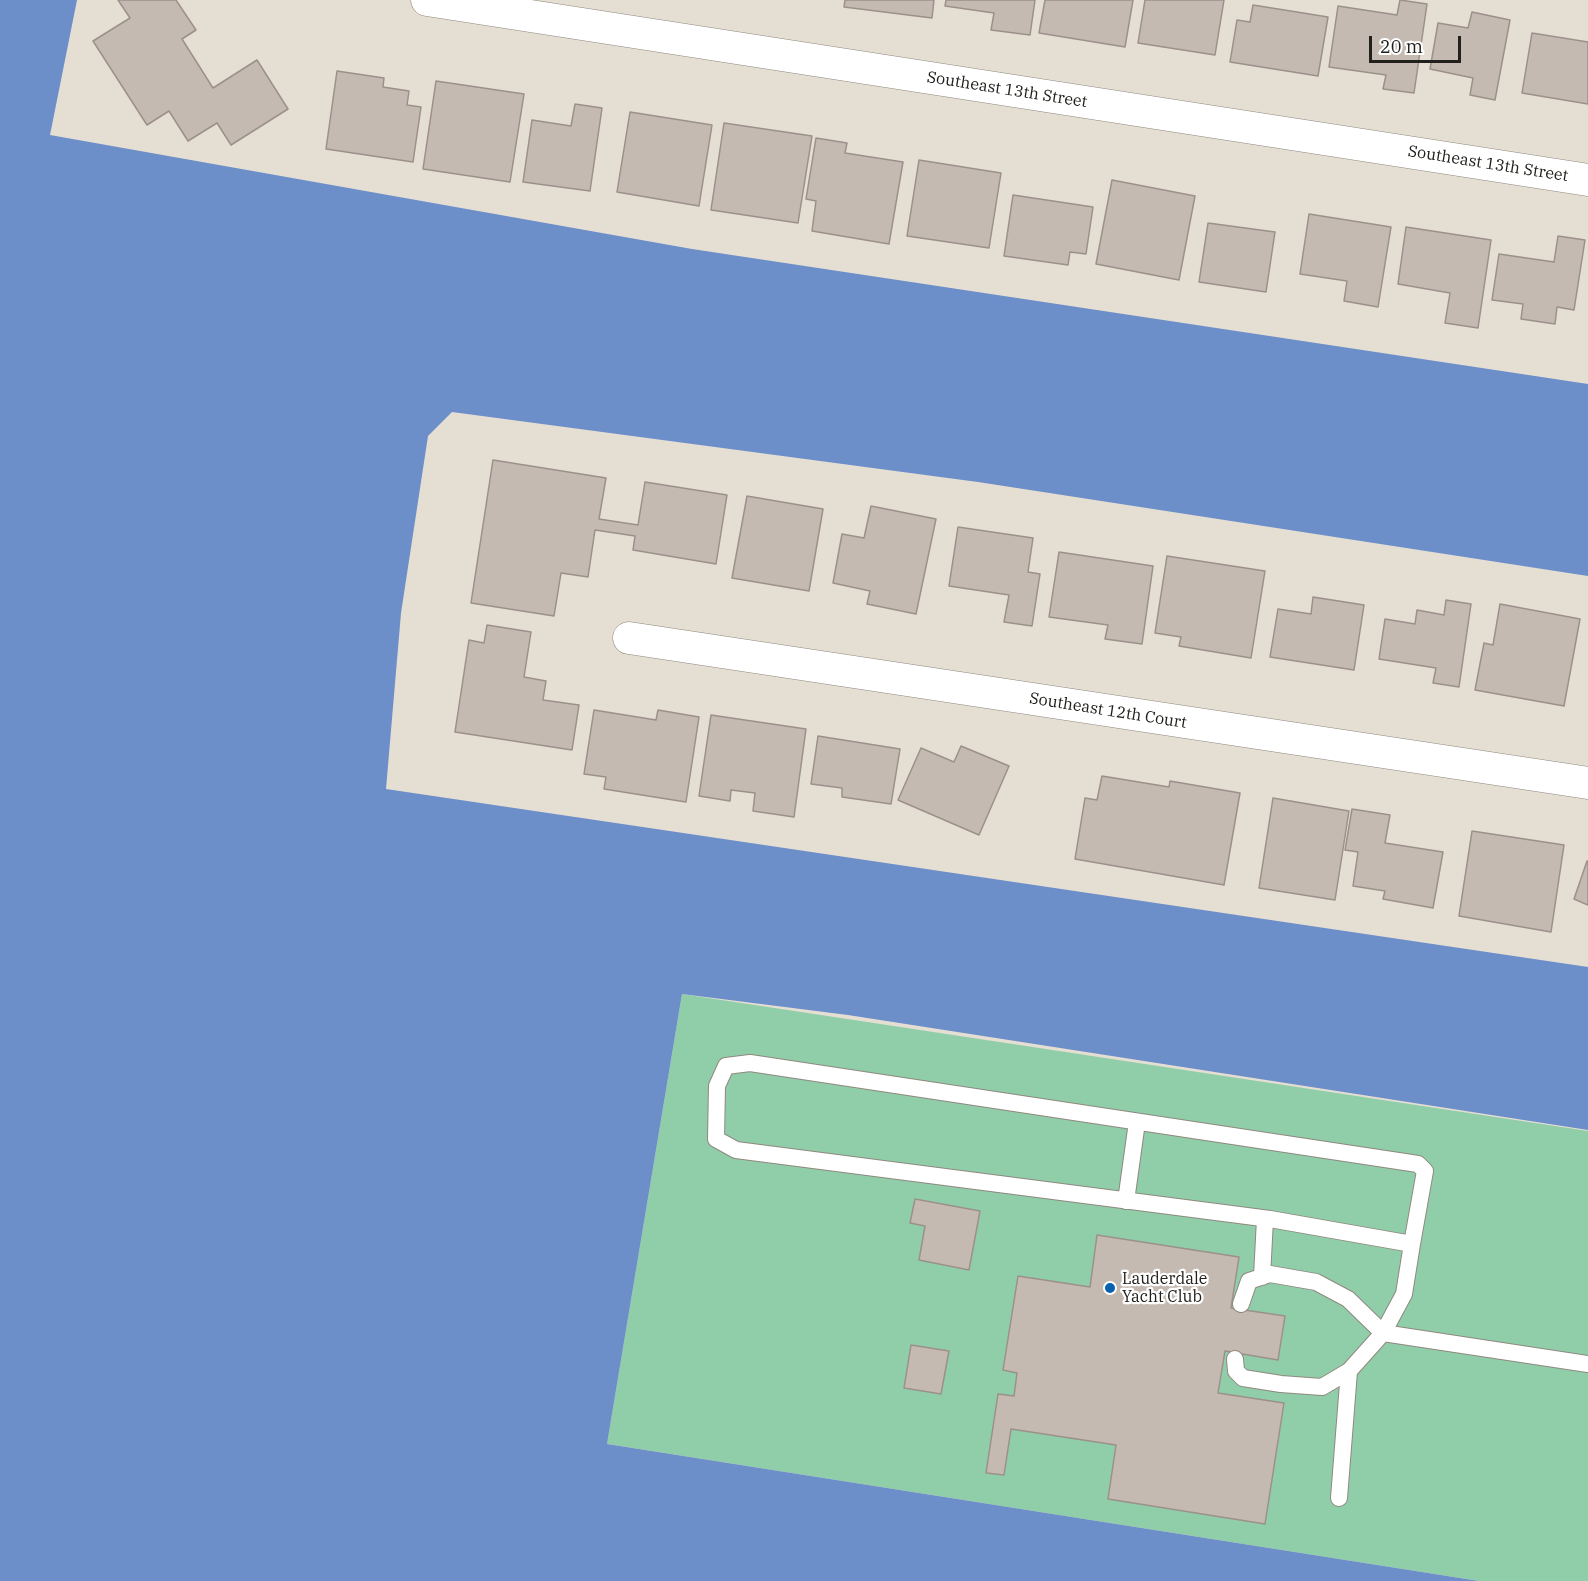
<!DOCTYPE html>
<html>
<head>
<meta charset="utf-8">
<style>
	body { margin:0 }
	#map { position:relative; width:1588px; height:1581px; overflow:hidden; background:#e5ded3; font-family:"IBM Plex Serif",serif }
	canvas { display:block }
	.scale { position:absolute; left:1369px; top:36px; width:92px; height:27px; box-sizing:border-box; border:3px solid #22201c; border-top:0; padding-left:8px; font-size:18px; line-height:21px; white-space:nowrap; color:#22201c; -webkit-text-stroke:4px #fff; paint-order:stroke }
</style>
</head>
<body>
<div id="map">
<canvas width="1588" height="1581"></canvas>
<div class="scale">20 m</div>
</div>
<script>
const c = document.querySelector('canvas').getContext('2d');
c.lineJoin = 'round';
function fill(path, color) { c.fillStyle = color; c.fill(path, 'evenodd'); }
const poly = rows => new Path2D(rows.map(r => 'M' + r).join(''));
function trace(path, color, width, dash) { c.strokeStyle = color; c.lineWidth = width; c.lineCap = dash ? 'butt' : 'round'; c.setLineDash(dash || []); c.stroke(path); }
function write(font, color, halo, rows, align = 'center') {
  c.font = font + ' "IBM Plex Serif",serif'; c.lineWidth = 4.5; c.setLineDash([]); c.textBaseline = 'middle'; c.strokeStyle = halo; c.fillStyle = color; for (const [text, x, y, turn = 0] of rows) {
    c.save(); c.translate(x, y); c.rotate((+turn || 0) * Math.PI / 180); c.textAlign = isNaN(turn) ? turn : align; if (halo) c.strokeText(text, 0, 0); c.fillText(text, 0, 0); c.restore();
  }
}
fill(poly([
	[682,994,1588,1131,1588,1581,1479,1581,607,1444]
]), '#90ceaa');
fill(poly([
	[0,0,77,0,50,135,692,249,1588,384,1588,576,978,482,452,412,428,436,401,613,386,789,1588,967,1588,1130,848,1015,682,994,607,1444,1479,1581,0,1581]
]), '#6c8ec9');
const building = poly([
	[118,0,176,0,196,30,182,39,213,88,257,60,288,109,231,145,217,123,188,141,169,111,147,125,93,41,130,18,118,0],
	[845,0,934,0,932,18,844,7,845,0],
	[946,0,1035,0,1030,35,991,30,994,13,945,6,946,0],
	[1045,0,1133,0,1125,47,1039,33,1045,0],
	[1145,0,1224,0,1215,55,1138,43,1145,0],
	[1400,0,1427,4,1414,93,1383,89,1386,75,1329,67,1338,6,1397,15,1400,0],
	[1253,5,1328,17,1318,76,1230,62,1237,20,1250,22,1253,5],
	[1472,12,1510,20,1495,100,1470,95,1473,78,1430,69,1438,23,1468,28,1472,12],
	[1532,33,1588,42,1588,104,1522,93,1532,33],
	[337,71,384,78,383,87,409,91,407,105,421,107,413,162,326,149,337,71],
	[436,81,524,94,510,182,423,169,436,81],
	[575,104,602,108,590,191,523,182,532,120,571,126,575,104],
	[630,112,712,125,699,206,617,192,630,112],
	[724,123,812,136,798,223,711,210,724,123],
	[816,138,847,143,845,153,903,162,889,244,812,231,816,201,806,199,816,138],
	[919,160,1001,173,989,248,907,236,919,160],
	[1112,180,1195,196,1179,280,1096,264,1112,180],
	[1013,195,1093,207,1086,254,1070,252,1068,265,1004,256,1013,195],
	[1309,214,1391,227,1378,307,1344,301,1347,281,1300,274,1309,214],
	[1208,223,1275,232,1266,292,1199,282,1208,223],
	[1406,227,1491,240,1478,328,1445,323,1450,293,1398,284,1406,227],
	[1558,236,1585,240,1574,310,1557,307,1555,324,1521,319,1523,304,1492,300,1499,254,1554,262,1558,236],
	[493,460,606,478,599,519,638,525,645,482,727,495,716,564,633,550,635,536,595,530,588,577,561,573,554,616,471,603,493,460],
	[747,496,823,509,809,591,732,578,747,496],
	[871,506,936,519,916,614,867,604,870,591,833,583,842,534,864,538,871,506],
	[958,527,1033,538,1028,572,1040,574,1032,626,1004,622,1009,595,949,586,958,527],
	[1059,552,1153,566,1142,644,1105,639,1108,625,1049,617,1059,552],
	[1167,556,1265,571,1251,658,1179,646,1181,637,1155,633,1167,556],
	[1313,597,1364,605,1354,670,1270,657,1278,609,1311,614,1313,597],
	[1446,600,1471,604,1459,687,1433,683,1436,668,1379,659,1385,619,1415,624,1417,610,1444,615,1446,600],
	[1500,604,1580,619,1564,706,1475,690,1484,643,1493,645,1500,604],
	[487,625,531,632,524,677,546,681,543,700,579,705,572,750,455,732,469,640,484,643,487,625],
	[594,710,656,720,658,710,699,717,686,802,604,789,606,777,584,774,594,710],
	[711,715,806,729,794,817,753,811,755,793,731,790,730,801,699,796,711,715],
	[818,736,900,749,891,804,842,797,842,788,811,784,818,736],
	[961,746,1009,766,979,835,898,800,921,748,954,762,961,746],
	[1102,776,1169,787,1170,781,1240,793,1224,885,1075,859,1085,798,1097,800,1102,776],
	[1273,798,1349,811,1335,900,1259,888,1273,798],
	[1352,809,1390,815,1385,843,1443,852,1433,908,1383,899,1385,891,1353,886,1358,852,1345,850,1352,809],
	[1472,831,1564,845,1551,932,1459,916,1472,831],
	[1587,861,1588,861,1588,905,1574,899,1587,861],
	[915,1199,980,1211,969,1270,919,1260,925,1226,910,1223,915,1199],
	[1097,1235,1239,1257,1231,1308,1285,1316,1278,1360,1225,1351,1218,1393,1284,1403,1265,1524,1108,1499,1116,1445,1011,1429,1004,1475,986,1473,998,1394,1014,1396,1017,1373,1003,1370,1018,1276,1090,1287,1097,1235],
	[911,1345,949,1351,941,1394,904,1388,911,1345]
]);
fill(building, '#c5bab2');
trace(building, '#9c918a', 1.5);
const lane = poly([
	[1126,1201,1137,1122],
	[1412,1244,1270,1219,736,1150,716,1139,717,1086,726,1066,750,1063,1418,1164,1425,1171,1412,1244,1404,1294,1383,1333,1588,1364],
	[1262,1277,1265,1219],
	[1235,1359,1236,1371,1243,1378,1281,1384,1322,1387,1349,1371,1383,1333,1348,1299,1316,1282,1270,1274,1249,1281,1241,1304],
	[1339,1498,1349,1371]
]);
const street = poly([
	[427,0,1588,180],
	[629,638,1588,783]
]);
trace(lane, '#8f887f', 18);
trace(street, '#8f887f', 33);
trace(lane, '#fff', 16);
trace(street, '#fff', 32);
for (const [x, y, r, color] of [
	[1110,1288,6,"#0861ae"]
]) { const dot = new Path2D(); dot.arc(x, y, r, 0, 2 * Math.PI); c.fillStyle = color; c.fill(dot); trace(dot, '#fff', 2); }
write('16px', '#22201c', '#fff', [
	["Southeast 13th Street",1007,90,9],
	["Southeast 13th Street",1488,164,9],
	["Southeast 12th Court",1108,711,9]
]);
write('16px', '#22201c', '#fff', [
	["Lauderdale",1122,1279],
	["Yacht Club",1122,1297]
], 'left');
</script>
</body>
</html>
